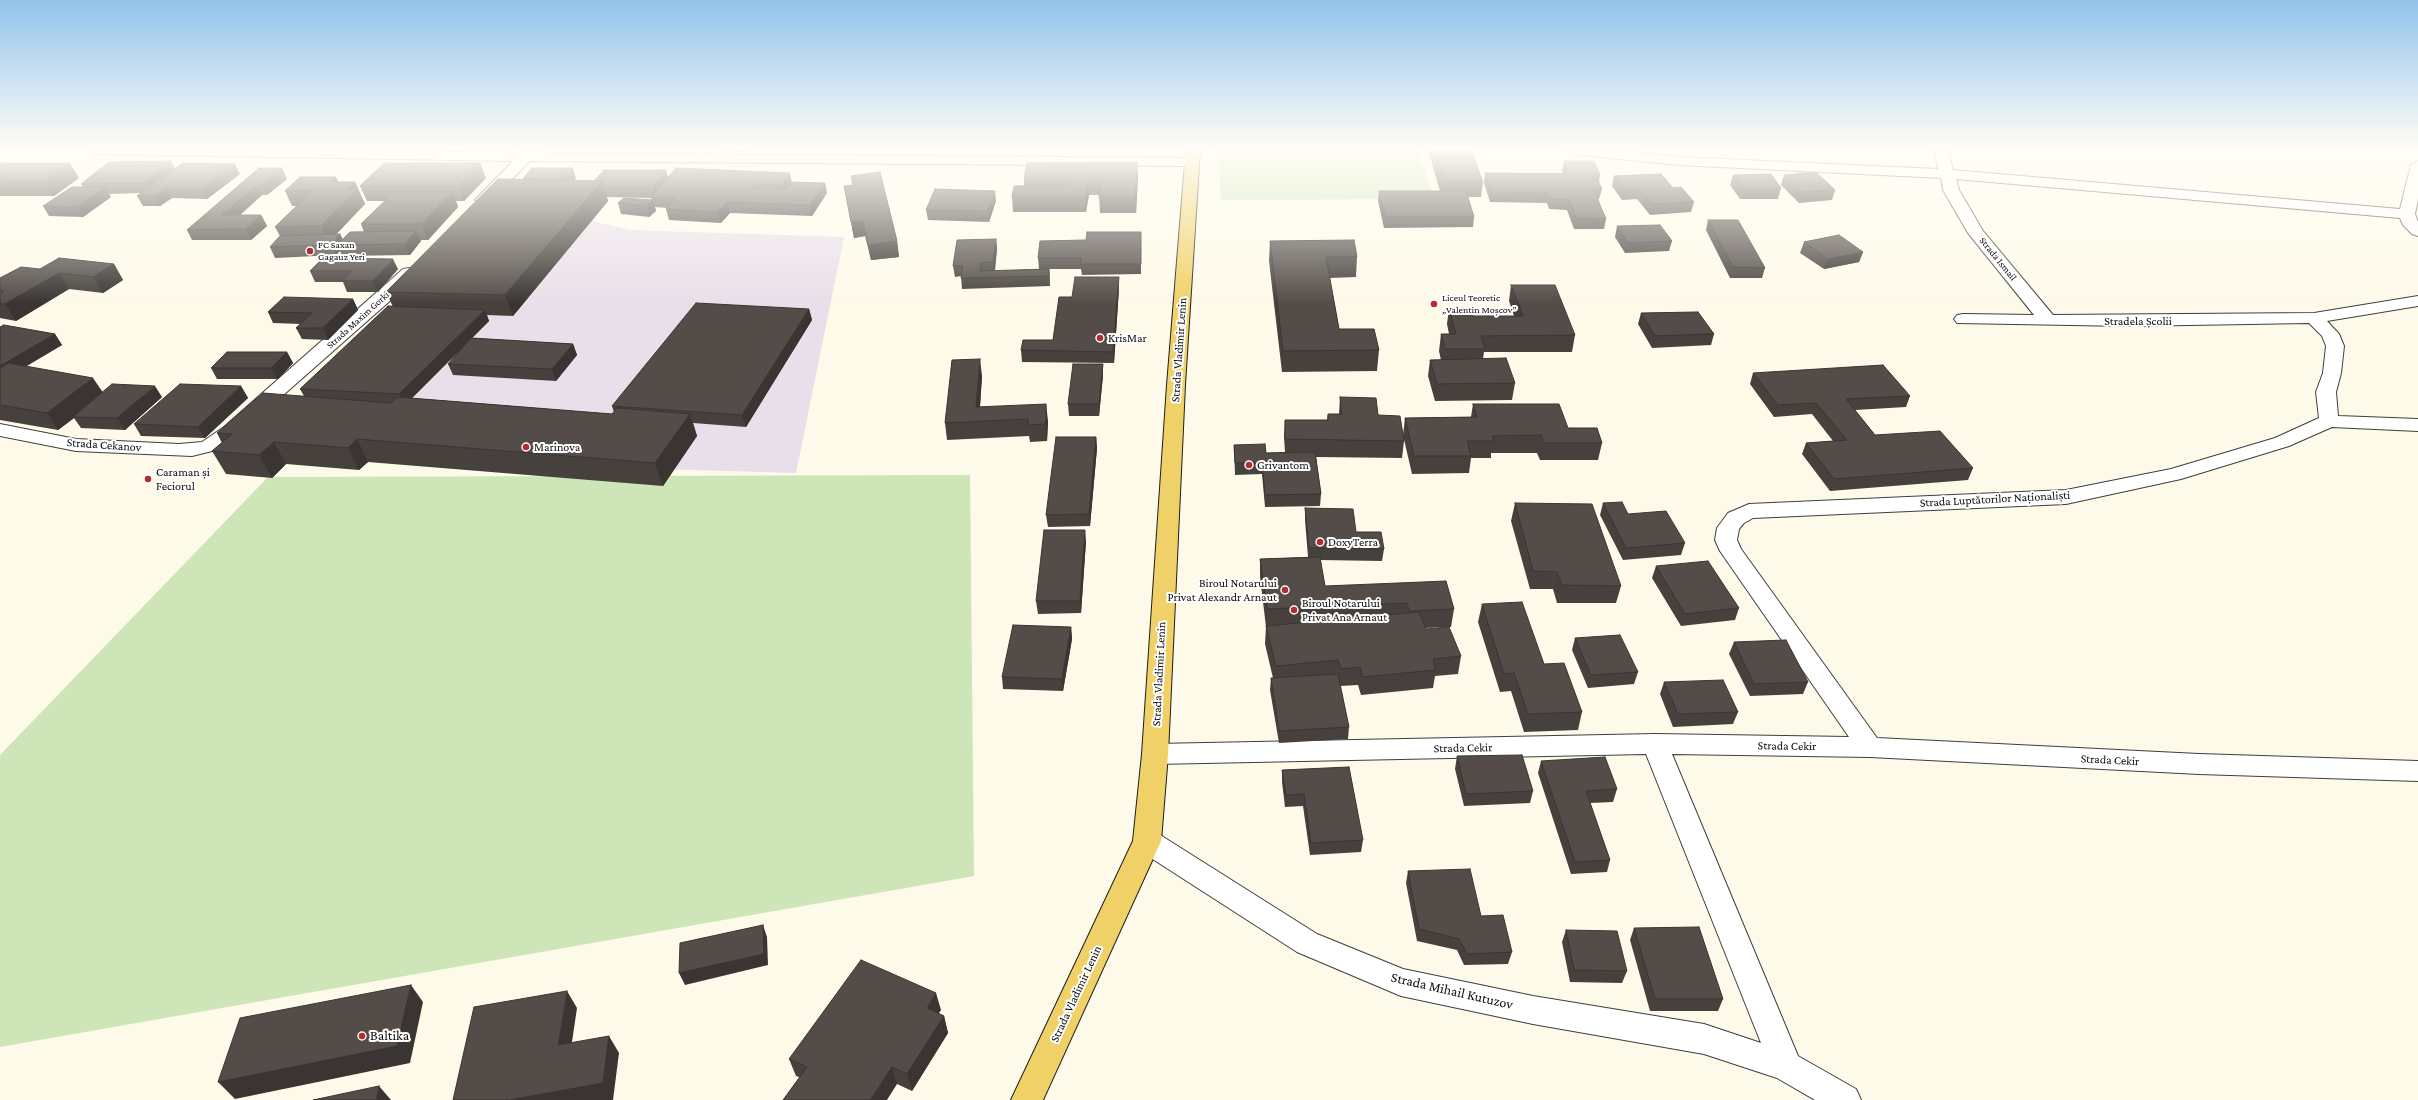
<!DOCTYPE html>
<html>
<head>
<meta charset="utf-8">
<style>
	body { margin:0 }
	canvas { display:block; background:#fefaea }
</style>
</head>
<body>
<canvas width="2418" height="1100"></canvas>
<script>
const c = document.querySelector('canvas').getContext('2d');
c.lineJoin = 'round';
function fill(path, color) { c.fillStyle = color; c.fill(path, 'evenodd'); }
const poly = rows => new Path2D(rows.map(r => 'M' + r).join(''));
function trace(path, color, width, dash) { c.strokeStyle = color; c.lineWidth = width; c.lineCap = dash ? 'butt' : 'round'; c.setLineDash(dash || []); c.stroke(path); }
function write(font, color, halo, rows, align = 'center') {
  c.font = font + ' "Crimson Pro",serif'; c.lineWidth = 4; c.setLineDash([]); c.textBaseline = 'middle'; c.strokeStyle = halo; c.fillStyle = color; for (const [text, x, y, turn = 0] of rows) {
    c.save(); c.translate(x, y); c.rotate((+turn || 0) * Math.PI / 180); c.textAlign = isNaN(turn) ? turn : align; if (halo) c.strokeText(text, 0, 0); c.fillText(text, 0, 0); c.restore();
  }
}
fill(poly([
	[608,201,592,221,631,230,844,237,796,473,245,457]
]), '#e9dfea');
fill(poly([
	[1218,150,1418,150,1434,199,1221,200],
	[970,475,974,876,0,1047,0,755,268,477]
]), '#cee5b7');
const street = poly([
	[89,150,340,150,522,153,525,150,538,150,538,153,1191,158,1198,162,1191,166,530,161,488,203,483,205,475,200,478,197,513,161,96,154,89,150],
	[1564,150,1610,150,1679,157,1938,169,1934,150,1948,150,1953,170,2400,209,2411,165,2418,161,2418,199,2415,214,2418,222,2418,236,2412,234,2403,225,2400,218,1956,179,1959,190,1983,231,2053,315,2314,313,2418,296,2418,306,2327,321,2339,334,2344,346,2341,373,2336,392,2338,416,2418,419,2418,431,2332,427,2289,446,2181,479,2066,504,1753,518,1744,523,1739,529,1737,540,1741,549,1877,738,2199,754,2418,761,2418,781,2199,774,1870,757,1672,754,1798,1056,1856,1089,1861,1100,1815,1100,1777,1078,1704,1054,1533,1024,1401,996,1297,952,1137,849,1133,841,1137,833,1147,830,1157,833,1317,934,1403,969,1533,996,1704,1024,1761,1043,1646,754,1155,764,1146,761,1142,754,1146,747,1155,744,1655,734,1849,737,1720,551,1715,540,1717,528,1728,513,1749,504,2066,490,2171,469,2275,438,2319,418,2316,392,2323,373,2326,346,2322,336,2309,323,2128,326,1957,323,1954,319,1957,315,1963,314,2034,315,1968,233,1943,190,1941,178,1679,165,1571,154,1564,150],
	[409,268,415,269,417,273,391,300,238,435,216,450,192,456,76,451,0,436,0,424,76,439,179,444,202,442,224,427,403,269,409,268]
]);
const primary = poly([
	[1186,150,1200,150,1185,385,1168,754,1161,841,1043,1100,1011,1100,1133,841,1142,754,1167,385,1186,150]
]);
trace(street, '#3e3e3e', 2);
trace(primary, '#1c1c1c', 2);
fill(street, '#fff');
fill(primary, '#f0d168');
fill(poly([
	[720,150,746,150,745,152,720,151],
	[1428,150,1471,150,1483,182,1481,197,1468,197,1474,217,1473,227,1384,228,1378,201,1379,191,1440,191],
	[1564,161,1600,175,1599,183,1602,189,1599,199,1598,199,1606,219,1604,229,1574,229,1567,210,1549,209,1547,203,1490,202,1484,183,1485,173,1563,173,1562,171],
	[1137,162,1138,177,1136,213,1100,213,1099,195,1089,195,1086,212,1013,212,1012,197,1024,186,1024,180],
	[0,163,79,178,54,196,0,196],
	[259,168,287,179,267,195,262,195,240,215,261,215,267,226,251,240,192,240,187,230],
	[175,169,240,174,207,199,172,198,160,206,143,206,137,196,141,193,108,194,111,197,83,217,49,216,43,206,83,187,81,184],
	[1733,175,1781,188,1778,199,1740,199,1730,185],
	[1784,175,1835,190,1832,200,1799,203,1781,185],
	[1614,176,1673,188,1694,202,1691,212,1650,215,1637,199,1622,200,1612,186],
	[486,178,464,201,456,201,458,207,428,240,420,240,421,241,410,255,342,256,340,251,336,255,275,258,270,247,280,236,275,227,297,206,292,206,285,191,339,182,355,182,365,204,336,234,340,234,343,240,364,232,361,224,385,201,367,201,360,186],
	[576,178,575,180,594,181,668,178,792,183,787,189,825,183,827,193,812,216,730,213,721,223,669,220,666,209,668,208,655,207,656,211,649,217,621,214,618,203,652,200,651,198,607,197,608,201,513,316,487,315,489,321,472,338,573,344,577,355,556,381,453,375,448,364,458,352,412,398,612,414,614,412,612,406,809,309,812,320,746,427,693,423,697,436,663,486,368,462,359,470,286,464,272,478,226,474,212,451,222,443,217,433,304,396,300,389,393,307,386,292,523,179],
	[844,186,897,241,899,257,871,260,865,236,854,238],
	[996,201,989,222,928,220,926,210],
	[1708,220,1765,268,1762,278,1730,278,1706,230],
	[1617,226,1672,241,1669,251,1625,253,1615,237],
	[1141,232,1141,274,1082,275,1081,269,1049,269,1050,286,962,289,961,276,955,277,953,266,996,239,997,249,995,271,1039,269,1038,258,1086,240],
	[1270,241,1357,257,1356,277,1330,278,1339,329,1379,350,1377,371,1282,372,1269,261],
	[1804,242,1863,252,1859,262,1824,269,1800,253],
	[114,264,123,280,103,293,69,289,16,321,0,318,0,278,40,269],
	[398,269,378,292,347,292,343,282,315,282,310,271],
	[1511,285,1575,335,1572,352,1484,352,1483,359,1515,383,1512,400,1435,401,1428,376,1430,360,1441,360,1439,351,1441,334,1449,334,1447,324,1449,308,1473,316,1514,316,1509,301],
	[1119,288,1114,363,1022,362,1021,350,1053,340,1072,297],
	[353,299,358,310,328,340,302,339,296,328,301,324,273,323,268,312],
	[1641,313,1714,334,1711,345,1652,348,1638,324],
	[0,327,55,334,62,345,26,366,103,392,162,397,125,430,81,428,74,418,58,430,0,420],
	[287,352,293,363,278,379,217,379,211,368],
	[1753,373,1910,396,1906,407,1855,410,1875,435,1973,468,1968,480,1830,491,1802,454,1806,443,1833,441,1812,414,1774,417,1750,384],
	[1103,375,1099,416,1069,416,1068,404],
	[982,376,980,407,1048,421,1047,441,1030,442,1029,436,947,440,945,423],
	[241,386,248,398,205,438,141,436,134,424],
	[1340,397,1378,415,1404,441,1402,458,1316,457,1321,494,1320,506,1265,507,1262,474,1235,475,1234,445,1266,453,1285,452,1284,437,1285,420,1327,420,1328,414,1339,414],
	[1473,404,1568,428,1602,443,1598,460,1540,460,1537,453,1491,453,1491,458,1471,458,1469,473,1412,474,1403,435,1405,418,1471,417],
	[1096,437,1097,448,1090,526,1048,527,1046,515],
	[1515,503,1621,586,1616,603,1557,603,1553,589,1530,589,1511,521],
	[1603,503,1628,514,1685,543,1681,555,1623,560,1600,515],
	[1305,508,1356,532,1384,549,1382,561,1320,560,1325,586,1454,609,1451,627,1425,628,1426,629,1461,656,1458,674,1435,676,1433,688,1361,695,1358,685,1340,686,1349,727,1348,739,1279,743,1270,690,1271,678,1273,678,1265,644,1266,627,1260,577,1260,559,1308,557,1305,520],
	[1086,541,1081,613,1038,614,1036,601],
	[1656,566,1739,608,1735,620,1681,626,1652,578],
	[1482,604,1544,664,1582,712,1578,730,1524,732,1511,691,1500,692,1478,622],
	[1071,627,1072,639,1063,691,1003,689,1002,677],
	[1575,638,1638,672,1634,684,1588,688,1572,650],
	[1734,642,1808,682,1803,694,1750,696,1729,654],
	[1664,682,1738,712,1733,724,1673,727,1660,694],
	[1457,756,1533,791,1530,803,1464,806,1455,769],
	[1541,761,1617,789,1613,802,1590,803,1610,860,1607,872,1571,874,1538,773],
	[1282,770,1363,840,1361,852,1310,855,1303,806,1285,807,1282,782],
	[1408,871,1481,916,1512,952,1508,964,1464,965,1457,950,1417,941,1406,883],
	[1634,928,1723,999,1718,1011,1650,1011,1630,940],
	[1566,930,1627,971,1622,983,1570,982,1562,942],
	[941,1010,938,1013,944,1016,948,1033,912,1091,897,1084,799,1077,796,1076,789,1059]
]), '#47413e');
fill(poly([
	[171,161,176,171,150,193,144,183],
	[1137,162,1138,177,1136,213,1135,197],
	[70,163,79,178,54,196,45,181],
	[480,163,486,178,464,201,459,186],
	[235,164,240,174,207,199,202,189],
	[282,168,287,179,267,195,262,185],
	[573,168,576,178,564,194,561,184],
	[666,170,669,181,656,198,653,187],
	[790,173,792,183,783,196,780,185],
	[336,177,343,192,331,182],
	[1088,180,1089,195,1086,212,1085,197],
	[602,181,608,201,513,316,505,295],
	[355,182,365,204,329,242,321,226,348,189],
	[825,183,827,193,812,216,810,205],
	[257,185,262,195,228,226,222,215],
	[105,187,111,197,83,217,77,207],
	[166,188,172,198,160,206,154,196],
	[995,191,996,201,989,222,988,211],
	[452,192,458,207,428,240,422,224],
	[653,200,656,211,649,217,646,206],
	[727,202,730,213,721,223,718,212],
	[261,215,267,226,251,240,246,229],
	[863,221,865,236,854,238,851,222],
	[416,231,421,241,410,255,405,244],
	[340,234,345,244,337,245,340,251,336,255,331,245],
	[996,239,997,249,994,273,993,262],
	[897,241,899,257,871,260,868,245],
	[1863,252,1859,262,1824,269,1827,259],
	[393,259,398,269,378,292,373,281],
	[981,263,982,273,980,271],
	[114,264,123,280,103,293,93,277],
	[1049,269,1050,280,1050,286,1049,276],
	[59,273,69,289,16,321,5,304],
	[1119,277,1119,288,1114,363,1113,352],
	[353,299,358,310,328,340,323,328],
	[809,309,812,320,746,427,742,415],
	[485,310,489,321,405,405,399,394],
	[55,334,62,345,0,382,0,366],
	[573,344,577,355,556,381,552,369],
	[287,352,293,363,278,379,271,368],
	[980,359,982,376,979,421,976,407],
	[1103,364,1103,375,1099,416,1099,404],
	[93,378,104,394,73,417,74,418,58,430,47,413],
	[155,386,162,397,125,430,117,418],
	[241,386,248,398,205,438,198,427],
	[1046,404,1048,421,1047,441,1046,424],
	[690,414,697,436,663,486,655,463],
	[1096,437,1097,448,1090,526,1089,514],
	[357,439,368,462,359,470,348,448],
	[274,442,286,464,272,478,259,455],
	[1085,530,1086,541,1081,613,1080,601],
	[1071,627,1072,639,1063,691,1062,679],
	[763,925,767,937,768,965,685,985,679,973],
	[411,985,423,1002,410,1063,235,1099,218,1082],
	[567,991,577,1008,569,1062,558,1045],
	[936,993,941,1010,931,1025,927,1008],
	[944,1016,948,1033,912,1091,907,1074],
	[609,1036,619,1053,613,1100,509,1100],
	[892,1067,897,1084,887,1100,870,1100],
	[379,1086,391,1100,376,1100]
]), '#3a3532');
const building = poly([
	[1434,150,1471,150,1483,182,1444,182,1434,150],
	[171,161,144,183,81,184,109,162,171,161],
	[1564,161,1594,161,1600,175,1595,175,1602,189,1593,189,1606,219,1576,218,1569,199,1551,199,1548,193,1491,192,1485,173,1569,174,1564,161],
	[1137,162,1135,197,1099,198,1101,180,1088,180,1085,197,1012,197,1014,186,1069,185,1070,180,1024,180,1027,163,1137,162],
	[0,163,70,163,45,181,0,181,0,163],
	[183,163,235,164,202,189,166,188,154,196,137,196,183,163],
	[384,163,480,163,459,186,360,186,384,163],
	[259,168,282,168,262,185,257,185,222,215,261,215,246,229,187,230,259,168],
	[532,168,573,168,564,180,523,179,532,168],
	[676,168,790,173,780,185,755,184,752,188,788,189,793,182,825,183,810,205,727,202,718,212,666,209,676,198,651,197,676,168],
	[604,170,666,170,653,187,604,187,602,181,594,181,604,170],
	[880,172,897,241,868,245,863,221,851,222,844,186,853,185,851,176,880,172],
	[1816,172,1835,190,1802,192,1784,175,1816,172],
	[1661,174,1673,188,1681,187,1694,202,1652,204,1640,189,1625,189,1614,176,1661,174],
	[1771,174,1781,188,1743,189,1733,175,1771,174],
	[300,177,336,177,331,182,355,182,348,189,358,189,321,226,275,227,313,190,285,191,300,177],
	[498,179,602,181,505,295,386,292,498,179],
	[72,187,105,187,77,207,43,206,72,187],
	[935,189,995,191,988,211,926,210,935,189],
	[1379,191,1466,191,1474,217,1385,217,1379,191],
	[394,192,452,192,422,224,361,224,394,192],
	[624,198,653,200,646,206,618,203,624,198],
	[1708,220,1738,220,1765,268,1733,267,1708,220],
	[1660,225,1672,241,1628,243,1617,226,1660,225],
	[416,231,405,244,337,245,350,232,416,231],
	[1087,232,1141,232,1141,264,1081,264,1081,258,1038,258,1040,241,1086,240,1087,232],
	[340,234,331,245,270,247,280,236,340,234],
	[1839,235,1863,252,1827,259,1804,242,1839,235],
	[996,239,993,262,981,263,980,271,1049,269,1049,276,961,278,963,266,953,266,957,240,996,239],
	[1354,240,1357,257,1326,257,1339,329,1374,329,1379,350,1283,351,1270,241,1354,240],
	[59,258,114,264,93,277,59,273,5,304,0,304,0,294,4,291,0,290,0,278,21,267,40,269,59,258],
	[323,258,393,259,373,281,342,281,351,271,310,271,323,258],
	[1075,277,1119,277,1113,352,1021,350,1023,340,1053,340,1059,297,1072,297,1075,277],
	[1511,285,1555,285,1575,335,1481,336,1485,349,1445,349,1441,334,1456,334,1449,308,1471,308,1473,316,1523,316,1511,285],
	[284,297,353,299,323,328,296,328,312,313,268,312,284,297],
	[696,303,809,309,742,415,612,406,696,303],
	[388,306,485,310,399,394,300,389,388,306],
	[1698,312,1714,334,1655,336,1641,313,1698,312],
	[4,325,55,334,0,366,0,327,4,325],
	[471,338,573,344,552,369,448,364,471,338],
	[227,352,287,352,271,368,211,368,227,352],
	[1506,358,1515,383,1437,384,1430,360,1506,358],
	[980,359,976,407,1046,404,1046,424,1028,425,1028,419,945,423,952,360,980,359],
	[8,363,93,378,47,413,0,405,0,369,8,363],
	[1073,364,1103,364,1099,404,1068,404,1073,364],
	[1883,365,1910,396,1846,399,1875,435,1940,431,1973,468,1834,479,1806,443,1847,440,1816,403,1778,405,1753,373,1883,365],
	[112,384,155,386,117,418,73,417,112,384],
	[180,384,241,386,198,427,134,424,180,384],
	[263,393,391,403,397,397,612,414,617,408,690,414,655,463,357,439,348,448,274,442,259,455,212,451,232,434,217,433,263,393],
	[1340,397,1376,398,1378,415,1400,416,1404,441,1285,439,1285,420,1328,420,1328,414,1342,414,1340,397],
	[1473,404,1559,404,1568,428,1597,428,1602,443,1544,443,1541,435,1492,436,1494,441,1467,441,1471,456,1414,456,1405,418,1477,417,1473,404],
	[1056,437,1096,437,1089,514,1046,515,1056,437],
	[1265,444,1266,453,1315,452,1321,494,1265,495,1262,463,1235,463,1234,445,1265,444],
	[1622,502,1628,514,1666,511,1685,543,1626,548,1603,503,1622,502],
	[1515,503,1592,504,1621,586,1562,585,1557,572,1533,571,1515,503],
	[1305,508,1353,509,1356,532,1381,532,1384,549,1309,548,1305,508],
	[1044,530,1085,530,1080,601,1036,601,1044,530],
	[1320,557,1325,586,1446,581,1454,609,1409,611,1407,603,1267,609,1260,559,1320,557],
	[1708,561,1739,608,1685,614,1656,566,1708,561],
	[1522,602,1544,664,1564,663,1582,712,1528,714,1514,673,1504,674,1482,604,1522,602],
	[1419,612,1426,629,1449,627,1461,656,1433,659,1436,670,1363,677,1360,667,1341,669,1338,660,1276,666,1266,626,1419,612],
	[1013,625,1071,627,1062,679,1002,677,1013,625],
	[1620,635,1638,672,1591,675,1575,638,1620,635],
	[1786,640,1808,682,1754,684,1734,642,1786,640],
	[1338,674,1349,727,1279,731,1271,678,1338,674],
	[1723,680,1738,712,1678,714,1664,682,1723,680],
	[1522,755,1533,791,1466,794,1457,756,1522,755],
	[1605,757,1617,789,1586,791,1610,860,1575,862,1541,761,1605,757],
	[1349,767,1363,840,1311,843,1304,794,1286,795,1282,770,1349,767],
	[1470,869,1481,916,1503,915,1512,952,1467,954,1459,939,1419,929,1408,871,1470,869],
	[763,925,764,954,679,973,680,943,763,925],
	[1699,927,1723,999,1655,999,1634,928,1699,927],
	[1566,930,1617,931,1627,971,1574,970,1566,930],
	[861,960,936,993,927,1008,944,1016,907,1074,892,1067,870,1100,783,1100,807,1067,789,1059,861,960],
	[411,985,397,1046,218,1082,240,1018,411,985],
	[567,991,558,1045,609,1036,603,1083,509,1100,453,1100,474,1007,567,991],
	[379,1086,376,1100,313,1100,379,1086]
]);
fill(building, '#534c48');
trace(building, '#3a3532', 1);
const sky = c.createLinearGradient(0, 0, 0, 304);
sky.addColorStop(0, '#92c3ec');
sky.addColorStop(0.49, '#fffdf6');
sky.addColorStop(1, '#fffdf600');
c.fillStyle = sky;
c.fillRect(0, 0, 2418, 304);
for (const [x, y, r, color] of [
	[310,251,4,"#b22c30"],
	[1434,304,4,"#b22c30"],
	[1100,338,4,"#b22c30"],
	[526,447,4,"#b22c30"],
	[1249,465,4,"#b22c30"],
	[148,479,4,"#b22c30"],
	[1320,542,4,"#b22c30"],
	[1285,590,4,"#b22c30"],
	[1294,610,4,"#b22c30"],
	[362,1036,4,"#b22c30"]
]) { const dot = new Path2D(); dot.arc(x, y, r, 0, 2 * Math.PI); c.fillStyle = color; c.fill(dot); trace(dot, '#fff', 1.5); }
write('10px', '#0b0b0b', '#fff', [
	["FC Saxan",318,245],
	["Gagauz Yeri",318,257],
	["Liceul Teoretic",1442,298],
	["„Valentin Moșcov”",1442,310]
], 'left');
write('10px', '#0b0b0b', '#fff', [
	["Strada Ismail",1998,259,51],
	["Strada Maxim Gorki",358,320,-42]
]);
write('12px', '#0b0b0b', '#fff', [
	["Stradela Școlii",2138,321],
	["Strada Vladimir Lenin",1179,350,-86],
	["Strada Cekanov",104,445,4],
	["Strada Luptătorilor Naționaliști",1995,499,-3],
	["Strada Vladimir Lenin",1159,674,-87],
	["Strada Cekir",1787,746,1],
	["Strada Cekir",1463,748,-1],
	["Strada Cekir",2110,760,3],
	["Strada Vladimir Lenin",1076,994,-65]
]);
write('12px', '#0b0b0b', '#fff', [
	["KrisMar",1108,338],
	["Marinova",534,447],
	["Grivantom",1257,465],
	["Caraman și",156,472],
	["Feciorul",156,486],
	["DoxyTerra",1328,542],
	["Biroul Notarului",1277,583,"right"],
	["Privat Alexandr Arnaut",1277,597,"right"],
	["Biroul Notarului",1302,603],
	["Privat Ana Arnaut",1302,617]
], 'left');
write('14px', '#0b0b0b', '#fff', [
	["Strada Mihail Kutuzov",1452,991,13]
]);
write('14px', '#0b0b0b', '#fff', [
	["Baltika",370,1036]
], 'left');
</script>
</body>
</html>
